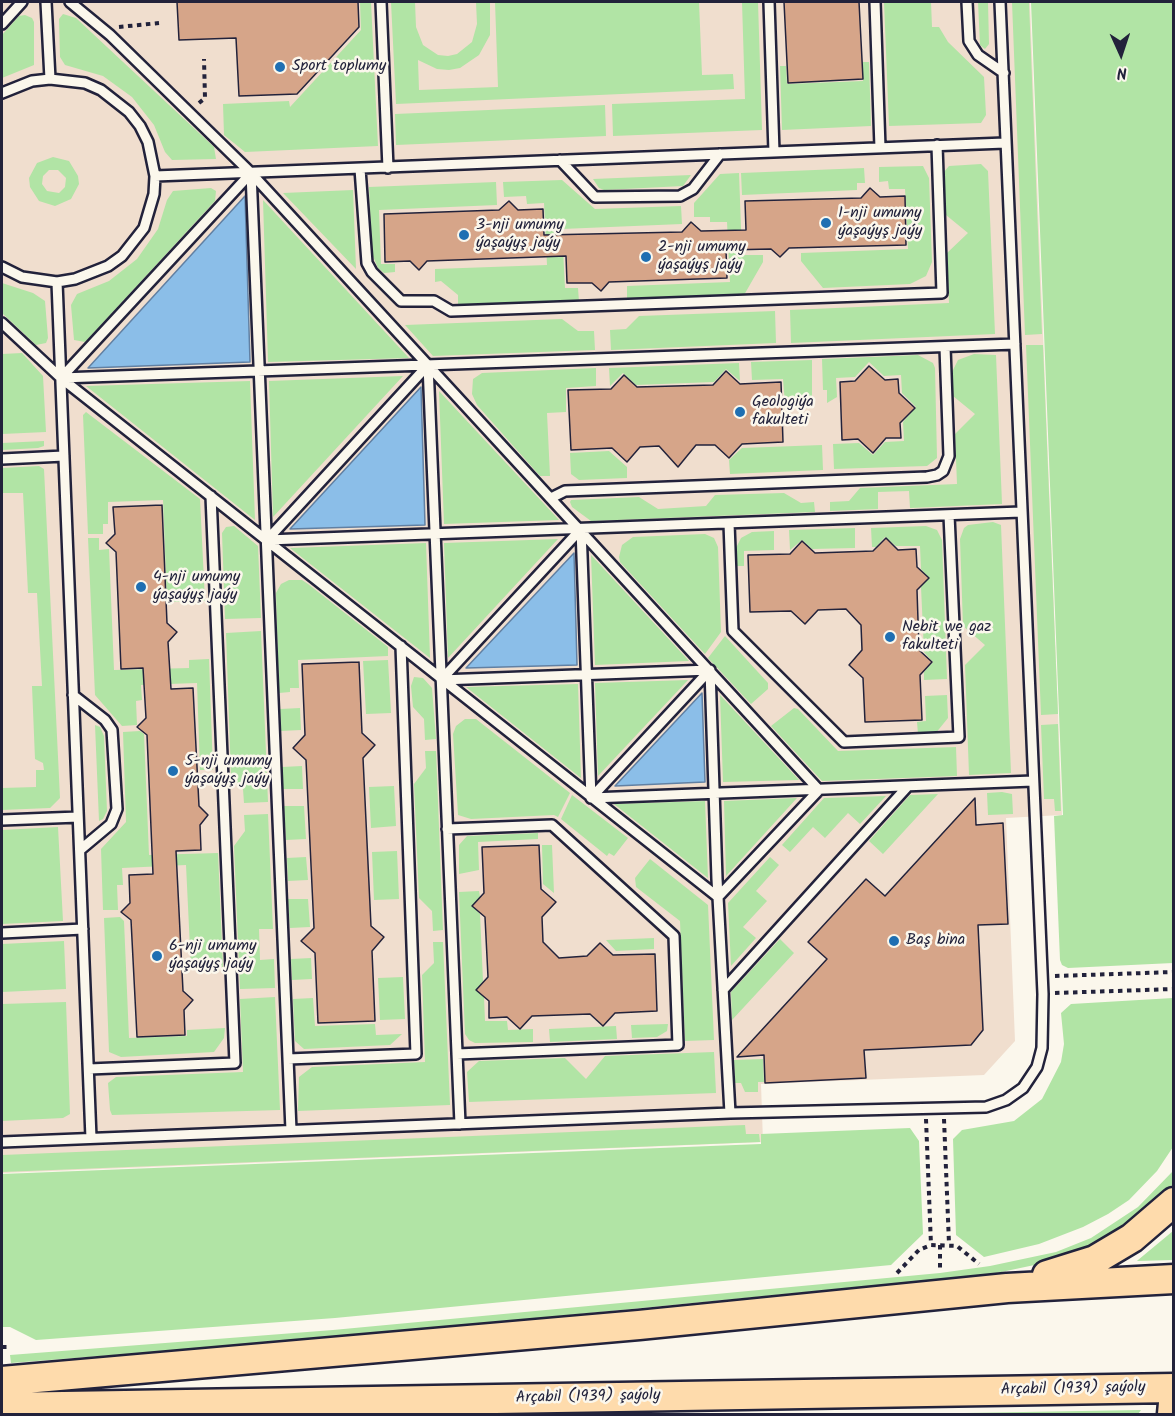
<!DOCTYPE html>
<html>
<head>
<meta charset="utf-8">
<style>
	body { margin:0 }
	#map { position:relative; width:1175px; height:1416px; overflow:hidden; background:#fbf7ec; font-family:Kalam,sans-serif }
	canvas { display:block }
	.frame { position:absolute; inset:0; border:3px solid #22223b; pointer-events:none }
	.north { position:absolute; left:1091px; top:24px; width:60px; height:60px; -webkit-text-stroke:4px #fbf7ec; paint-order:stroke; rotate:177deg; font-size:16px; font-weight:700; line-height:24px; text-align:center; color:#22223b }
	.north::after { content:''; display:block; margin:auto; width:21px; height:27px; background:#22223b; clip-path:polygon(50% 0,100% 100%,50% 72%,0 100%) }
</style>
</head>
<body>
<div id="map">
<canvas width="1175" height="1416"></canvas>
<div class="frame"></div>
<div class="north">N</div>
</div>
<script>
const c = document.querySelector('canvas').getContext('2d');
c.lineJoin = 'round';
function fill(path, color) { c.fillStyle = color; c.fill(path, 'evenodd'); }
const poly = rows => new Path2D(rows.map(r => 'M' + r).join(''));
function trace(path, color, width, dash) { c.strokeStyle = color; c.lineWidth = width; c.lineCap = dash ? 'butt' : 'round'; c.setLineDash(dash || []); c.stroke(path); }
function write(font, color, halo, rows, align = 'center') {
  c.font = font + ' Kalam,sans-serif'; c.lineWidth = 5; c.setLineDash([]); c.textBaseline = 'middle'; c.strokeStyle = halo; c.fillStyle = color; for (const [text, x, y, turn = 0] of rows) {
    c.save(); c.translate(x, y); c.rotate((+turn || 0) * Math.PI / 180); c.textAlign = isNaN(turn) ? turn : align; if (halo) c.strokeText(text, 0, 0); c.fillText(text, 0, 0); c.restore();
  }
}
fill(poly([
	[2,2,1030,2,1062,815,1006,818,1015,1041,984,1075,761,1084,763,1142,2,1173]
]), '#f0dece');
fill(poly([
	[360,2,371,2,378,146,245,152,224,135,223,104,289,101,290,107,361,30],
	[391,2,415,2,416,27,423,45,438,55,448,56,457,54,472,42,477,24,476,2,490,2,490,35,479,55,460,68,449,70,437,69,418,60,419,90,498,87,495,2,699,2,702,75,733,74,734,89,396,104],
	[742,2,758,2,762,130,613,136,612,104,745,99],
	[884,2,931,2,932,27,939,27,948,42,984,77,986,115,981,123,889,126],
	[978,2,988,2,989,44,985,49,980,45],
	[1012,2,1029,2,1042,334,1025,335],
	[1031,2,1173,2,1173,963,1068,968,1062,965,1060,960,1054,816,1063,815],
	[63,14,76,18,214,147,216,159,172,160,165,152,154,125,132,97,103,76,65,65,60,57,59,19],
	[25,15,32,18,34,22,34,65,2,78,2,35,19,16],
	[863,62,869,62,871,126,782,130,780,66,786,66,787,84,863,81],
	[605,105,606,136,396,145,395,114],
	[53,157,69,161,78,176,79,184,71,199,55,206,39,201,30,187,29,178,37,163],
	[49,170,58,170,66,178,65,187,59,193,47,191,42,184,43,176],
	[981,164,988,171,995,334,791,343,790,310,949,303,947,253,968,233,946,215,944,172,949,166],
	[923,166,929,178,932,262,926,276,910,284,823,288,801,261,801,253,908,249,905,189,889,189,888,181,879,182,879,167],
	[864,168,865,183,857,183,857,190,742,195,741,173],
	[739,173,742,255,763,255,763,262,744,295,627,300,627,286,730,282,727,222,710,222,710,217,694,217,694,203,720,174],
	[691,175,683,186,604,190,599,188,593,179],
	[562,180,595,209,681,206,682,224,562,229,565,288,578,288,579,302,458,307,458,295,441,281,435,282,435,269,547,265,544,203,527,204,526,196,504,197,503,182],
	[496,182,497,205,379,210,381,264,395,264,395,272,384,273,378,268,372,254,369,187],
	[211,188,216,191,215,201,85,342,74,340,71,305,77,294,109,281,137,259,158,229,167,200,173,191],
	[353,190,356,269,283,193],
	[263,200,409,358,268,362],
	[2,283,33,293,45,301,48,338,46,343,36,345,2,313],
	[775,311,776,343,611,350,610,330,626,329,639,316],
	[562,319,578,331,594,331,595,350,433,356,405,325],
	[1026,345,1043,345,1058,714,1041,715],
	[22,353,43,376,46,432,2,434,2,354],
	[974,354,996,355,1002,504,910,508,909,491,878,492,878,509,830,511,830,502,849,501,860,488,957,484,955,434,975,414,953,396,952,372,958,360],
	[918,355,933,363,935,368,937,458,927,466,834,469,833,444,859,443,873,455,885,442,904,441,903,422,916,407,902,393,901,375,884,376,869,362,855,377,836,378,837,397,827,403,827,390,823,390,822,359],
	[812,360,812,403,785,404,783,379,752,380,751,362],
	[739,363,740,381,726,369,714,382,636,385,623,373,610,386,609,368],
	[596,368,596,386,566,388,566,412,547,413,550,476,540,476,477,405,472,394,473,379,482,373],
	[403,376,273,517,269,381],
	[250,381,255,520,86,386],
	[439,391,559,520,444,524],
	[86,412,200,499,205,601,167,602,163,500,108,502,108,524,103,524,103,534,88,534,83,415],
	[44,441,44,446,38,448,2,450,2,443],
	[822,445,823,470,730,474,729,460,742,448],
	[609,451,627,467,627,478,579,480,571,474,570,453],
	[39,466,44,469,60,798,50,808,2,810,2,788,36,787,36,770,44,770,43,763,35,759,32,686,42,686,37,593,28,593,23,493,2,493,2,468],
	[784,493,801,503,814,502,815,512,591,521,572,507,570,502,571,500,639,497,658,509,706,506,715,495],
	[993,522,1001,525,1011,773,969,775,965,665,985,645,963,626,960,539,964,528,968,525],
	[234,526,258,546,261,618,225,619,222,533,226,527],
	[926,526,937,530,942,540,947,679,924,680,924,672,933,662,924,652,921,587,929,578,921,569,920,546,896,546,885,537,876,547,872,547,871,528],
	[855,528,855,548,812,549,802,540,790,550,789,530],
	[774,531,774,550,744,551,744,566,736,566,736,548,741,538,752,532],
	[705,534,714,538,718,547,721,632,705,654,620,562,619,557,622,545,633,537],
	[88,538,99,538,99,550,109,549,114,670,189,668,189,660,209,659,213,770,200,770,197,683,141,685,142,700,136,701,137,725,122,726,95,695],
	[558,539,448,658,444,543],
	[426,543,430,658,290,548],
	[591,555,689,661,595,665],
	[289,580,302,580,308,584,388,647,388,656,298,660,299,688,290,688,290,692,279,693,276,593,281,584],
	[261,631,268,802,244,803,243,789,231,776,226,633],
	[725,636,768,683,768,689,751,704,708,658],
	[388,660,391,713,366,714,363,661],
	[414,677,423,678,432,688,436,739,425,740,424,719,413,707,411,686],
	[688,680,598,776,595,683],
	[578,684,581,778,466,687],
	[720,695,799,780,723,782],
	[947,695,948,718,935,734,918,734,917,722,926,721,925,696],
	[300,708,301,730,281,731,280,709],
	[794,708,798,709,838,751,956,747,957,776,822,781,771,726],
	[465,719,476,719,570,793,558,817,554,815,471,819,458,815,453,734,456,726],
	[1058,724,1061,811,1055,811,1054,799,1044,799,1041,725],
	[95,725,100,727,104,736,107,811,103,819,99,821],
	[140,731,144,734,149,855,218,853,223,967,191,969,186,865,122,868,123,885,117,885,118,910,103,910,101,849,126,822,123,732],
	[425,751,436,751,443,930,433,931,432,911,419,898,414,784,426,768],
	[302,766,303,789,283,789,282,767],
	[394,786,396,826,371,828,369,787],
	[1002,792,1012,794,1013,814,988,815,987,793],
	[938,794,883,854,869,841,910,795],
	[572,795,628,838,614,856,609,853,607,856,561,819],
	[886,796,860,824,848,813,825,838,813,827,790,852,782,845,824,798],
	[797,798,726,876,724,801],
	[705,801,708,878,614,804],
	[284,806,304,806,306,839,286,840],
	[268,814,273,929,259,929,260,960,274,959,275,988,240,989,234,846,245,831,244,815],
	[58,827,63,921,2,924,2,830],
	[538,833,538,839,478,842,479,870,459,874,459,845,467,836],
	[542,845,552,845,554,893,543,884],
	[397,851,399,899,374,900,372,852],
	[306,857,308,880,288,881,287,858],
	[770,857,779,865,756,891,767,901,743,927,756,938,731,966,728,903],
	[650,859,708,905,714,1040,685,1041,680,921,636,887,635,878],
	[479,891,480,897,472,906,480,914,483,981,476,990,484,997,485,1021,507,1021,508,1030,533,1029,533,1042,475,1043,469,1040,465,1034,459,892],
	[288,899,308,899,310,927,290,928],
	[120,917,124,921,129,1038,187,1036,187,1030,225,1028,224,1038,214,1052,121,1057,109,1052,104,918],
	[654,938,654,949,616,951,606,940],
	[780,939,794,953,732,1020,731,992],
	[64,941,66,989,2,992,2,944],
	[433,942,443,942,450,1105,298,1111,299,1077,312,1067,425,1062,422,975,434,963],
	[311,958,312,979,292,980,291,959],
	[403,977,405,1019,380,1020,378,978],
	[275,997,280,1110,112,1115,110,1110,108,1083,116,1077,243,1072,240,999],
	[313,998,315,1026,375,1024,376,1035,402,1034,390,1045,304,1049,295,1041,293,999],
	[1173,998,1173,1147,1157,1171,1129,1200,1108,1214,1083,1227,1039,1244,984,1257,956,1235,953,1139,962,1130,1014,1121,1042,1099,1061,1062,1064,1044,1061,1013,1071,1004],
	[66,1002,70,1114,63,1118,2,1121,2,1004],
	[668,1024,667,1031,657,1037,632,1038,631,1025],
	[616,1026,617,1039,550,1042,549,1029],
	[714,1052,716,1093,469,1102,467,1072,479,1061,565,1058,586,1079,605,1056],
	[763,1059,764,1082,758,1082,758,1092,745,1092,741,1083,735,1083,734,1060],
	[745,1125,746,1134,759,1134,760,1142,2,1172,2,1155],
	[910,1128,919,1141,923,1234,891,1265,335,1318,36,1340,10,1327,2,1327,2,1174,761,1144,761,1134],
	[1173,1171,1173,1184,1157,1201,1095,1246,1058,1260,992,1274,333,1338,11,1363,10,1355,333,1330,940,1273,990,1266,1056,1252,1091,1238,1138,1207],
	[1173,1231,1173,1260,1137,1261,1138,1260],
	[1141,1410,1138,1414,905,1414]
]), '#b1e4a5');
const water = poly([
	[245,196,250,362,88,368,245,196],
	[421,387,425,525,290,529,421,387],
	[574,553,577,665,466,668,574,553],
	[702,693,705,782,615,786,702,693]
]);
fill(water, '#8bbee8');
trace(water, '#6180a3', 1.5);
const building = poly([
	[177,2,358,2,359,27,297,94,239,96,236,38,179,40,177,2],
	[784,2,859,2,863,79,788,83,784,2],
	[870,188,880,197,905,196,906,245,789,248,780,257,771,249,726,250,727,278,609,282,601,291,592,283,567,283,566,256,427,261,419,270,410,261,385,262,384,214,499,210,509,201,518,210,543,209,544,235,682,232,691,222,701,231,746,230,745,201,861,198,870,188],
	[869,366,885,380,898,379,899,393,915,408,900,423,901,438,886,438,873,453,858,439,842,440,840,382,855,381,869,366],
	[726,371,740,384,781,382,783,442,742,444,729,458,715,445,696,445,678,467,659,446,640,447,627,462,612,448,571,450,568,390,611,389,624,375,637,387,713,385,726,371],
	[162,505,167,623,177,632,168,642,171,689,193,688,199,806,208,815,200,825,201,850,176,851,183,991,193,1000,184,1010,185,1035,137,1037,131,920,121,912,130,903,129,875,153,874,147,735,137,727,146,718,143,668,121,669,116,552,106,543,115,534,113,507,162,505],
	[886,538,898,550,916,549,917,567,929,578,917,590,919,650,932,662,920,675,922,720,865,722,863,678,849,665,862,650,861,625,846,609,818,610,805,624,791,611,750,612,748,555,790,554,802,541,815,553,873,551,886,538],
	[359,662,362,733,375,745,363,758,371,926,384,937,372,951,375,1021,318,1023,315,953,301,941,314,928,306,760,293,748,305,735,302,664,359,662],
	[975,798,976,825,1003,823,1008,924,978,925,983,1030,971,1045,864,1050,866,1078,765,1083,764,1055,737,1057,827,959,808,942,866,879,885,896,975,798],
	[539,845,541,889,556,902,542,917,543,942,559,958,587,956,600,943,613,955,655,954,657,1011,615,1013,603,1026,590,1014,532,1016,520,1029,507,1017,489,1018,489,1001,476,990,488,977,485,917,472,906,484,893,482,847,539,845]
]);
fill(building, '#d6a589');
trace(building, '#22223b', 1.5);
const service = poly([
	[46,2,50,79],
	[381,2,388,168],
	[769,2,774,152],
	[875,2,880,148],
	[967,2,969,41,978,55,1004,73],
	[2,24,22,2],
	[2,93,32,81,50,79,85,83,101,90,129,112,140,126,148,142,155,176,154,194,144,228,122,256,108,266,75,279,57,282,22,277,2,267],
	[560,160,595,197,680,196,693,189,720,154],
	[360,169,367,263,372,272,401,301,434,301,451,311,942,293,937,145],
	[251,173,291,1130],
	[155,176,1005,143],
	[57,282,91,1138],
	[2,323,61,378,718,897,819,790,251,173,110,35,70,2],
	[428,365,460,1124],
	[61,378,1015,344],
	[61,378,251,173],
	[2,459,64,456],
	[551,498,565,491,927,477,937,475,943,471,949,456,945,347],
	[729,523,733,631,844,742,959,737,949,515],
	[581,529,591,798],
	[267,540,1021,512],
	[267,540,428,365],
	[710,670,717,879,730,1113],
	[441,680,710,670],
	[441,680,581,529],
	[73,695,105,720,112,730,117,809,111,824,80,850],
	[591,798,1033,781],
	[591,798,710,670],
	[2,820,78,817],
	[447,829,552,825,674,936,678,1045,457,1054],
	[2,933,83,929],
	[723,990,908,786],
	[288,1059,416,1054,401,646],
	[89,1069,235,1063,211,496],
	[2,1142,730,1113,986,1107,1006,1100,1023,1088,1037,1067,1042,1048,1043,994,1000,2]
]);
const primary = poly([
	[1047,1275,1095,1260,1132,1238,1174,1202],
	[2,1381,639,1325,1007,1288,1174,1279],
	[2,1407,1174,1388],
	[1172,1414,1174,1392]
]);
trace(service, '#22223b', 14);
trace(primary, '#22223b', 33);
trace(poly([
	[119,27,159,23],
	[199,103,205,98,204,59],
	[1055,976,1174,972],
	[1055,993,1174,989],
	[926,1119,931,1245],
	[944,1119,949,1244],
	[940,1245,940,1269],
	[897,1273,919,1250,931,1245,957,1246,979,1264],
	[2,1347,7,1347]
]), '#22223b', 4, [4.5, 4.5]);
trace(service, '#fbf7ec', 9);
trace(primary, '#fedbac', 28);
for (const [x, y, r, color] of [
	[280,67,6,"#1f6fb2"],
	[826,223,6,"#1f6fb2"],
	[464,235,6,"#1f6fb2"],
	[646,257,6,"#1f6fb2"],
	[740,412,6,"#1f6fb2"],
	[141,587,6,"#1f6fb2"],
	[890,637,6,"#1f6fb2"],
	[173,771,6,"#1f6fb2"],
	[894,941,6,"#1f6fb2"],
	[157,956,6,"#1f6fb2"]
]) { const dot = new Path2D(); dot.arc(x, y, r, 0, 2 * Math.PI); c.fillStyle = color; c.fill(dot); trace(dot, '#fbf7ec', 2); }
write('16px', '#22223b', '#fbf7ec', [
	["Sport toplumy",292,67],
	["1-nji umumy",838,214],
	["ýaşaýyş jaýy",838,232],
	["3-nji umumy",476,226],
	["ýaşaýyş jaýy",476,244],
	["2-nji umumy",658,248],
	["ýaşaýyş jaýy",658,266],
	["Geologiýa",752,403],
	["fakulteti",752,421],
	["4-nji umumy",153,578],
	["ýaşaýyş jaýy",153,596],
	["Nebit we gaz",902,628],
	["fakulteti",902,646],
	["5-nji umumy",185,762],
	["ýaşaýyş jaýy",185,780],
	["Baş bina",906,941],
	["6-nji umumy",169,947],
	["ýaşaýyş jaýy",169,965]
], 'left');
write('16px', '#22223b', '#fbf7ec', [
	["Arçabil (1939) şaýoly",1073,1390,-1],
	["Arçabil (1939) şaýoly",588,1398,-1]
]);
</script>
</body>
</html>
